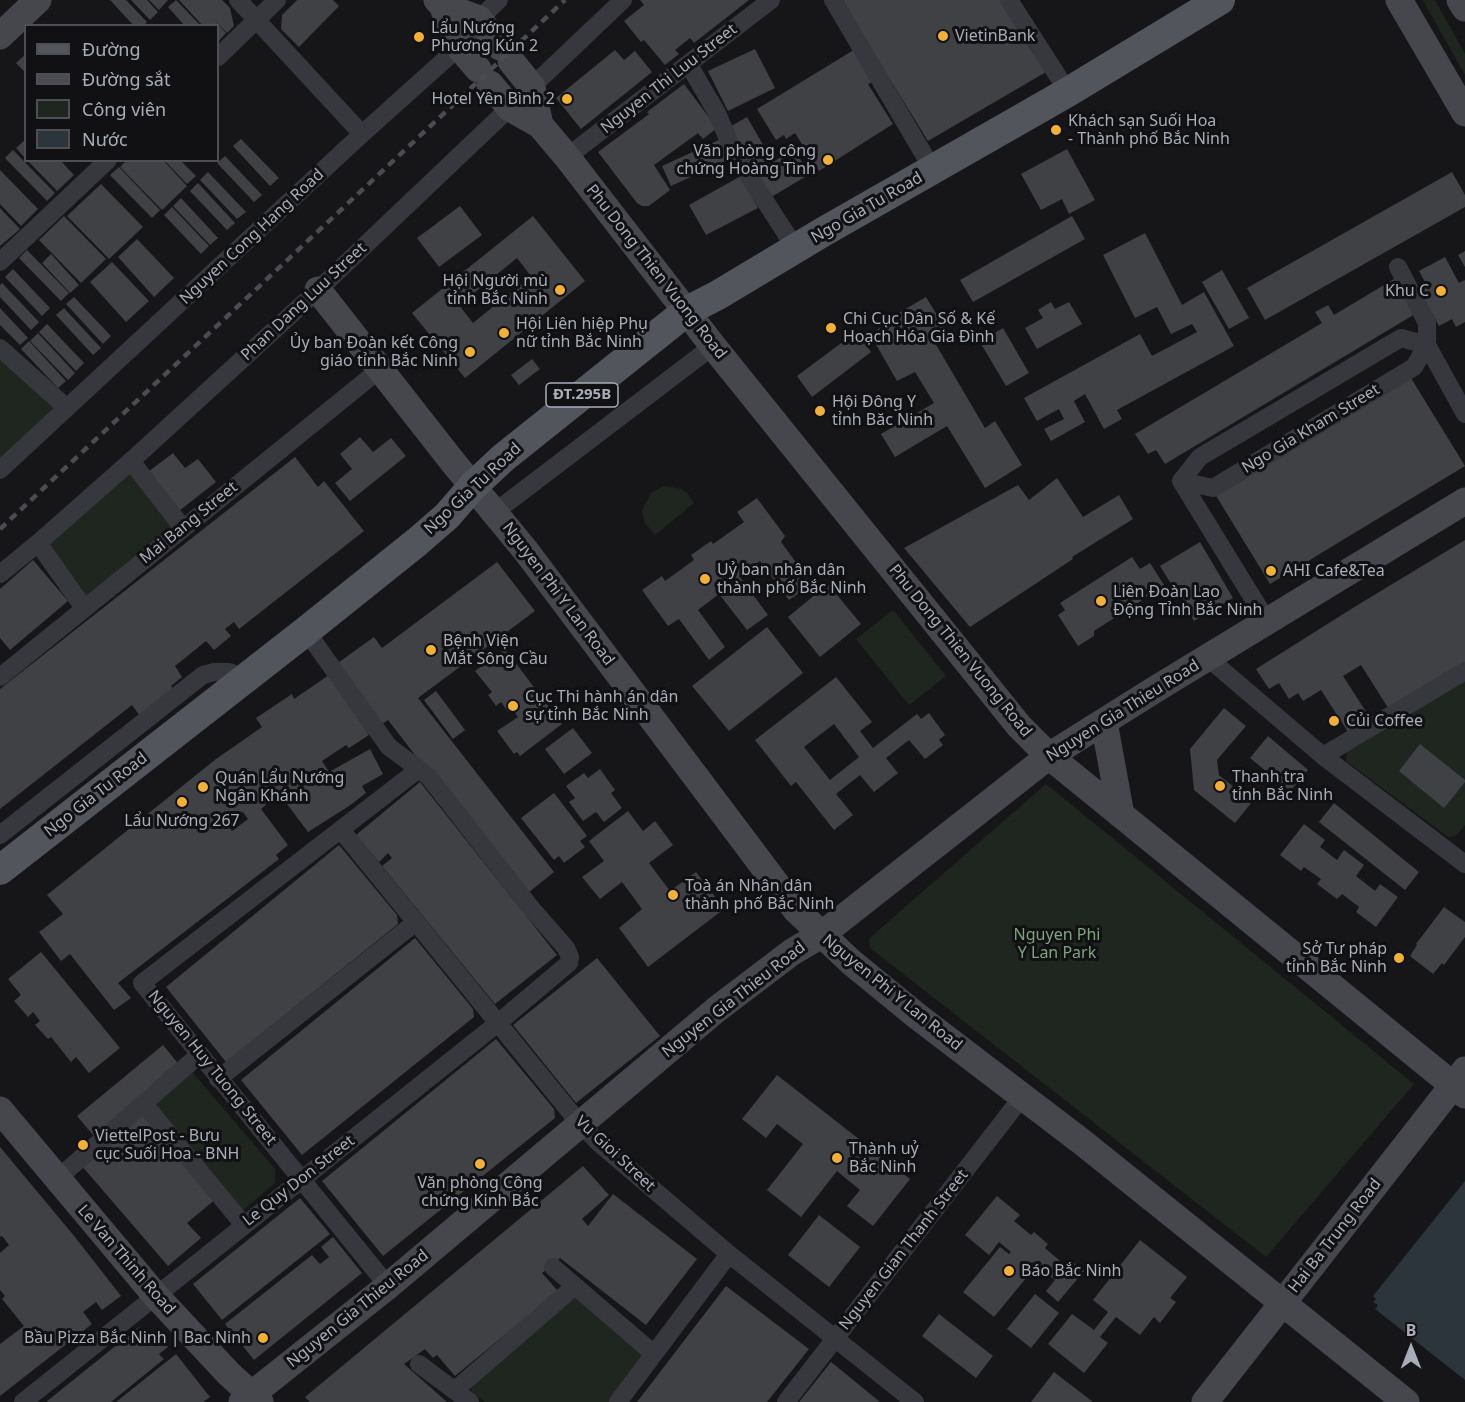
<!DOCTYPE html>
<html>
<head>
<meta charset="utf-8">
<style>
	body { margin:0 }
	#map { position:relative; width:1465px; height:1402px; overflow:hidden; background:#161618; font-family:"Noto Sans",sans-serif }
	canvas { display:block }
	.legend { position:absolute; left:24px; top:24px; width:195px; height:138px; box-sizing:border-box; background:#111113; border:2px solid #4d4f55; margin:0; padding:8px 10px; list-style:none; font-size:18px; color:#a8adb8 }
	.legend li { display:flex; align-items:center; gap:12px; height:30px }
	.legend b { width:30px; border:2px solid #4d4f55 }
	.north { position:absolute; left:1381px; top:1318px; width:60px; height:60px; -webkit-text-stroke:4px #111113; paint-order:stroke; rotate:0deg; font-size:16px; font-weight:700; line-height:24px; text-align:center; color:#a8adb8 }
	.north::after { content:''; display:block; margin:auto; width:21px; height:27px; background:#a8adb8; clip-path:polygon(50% 0,100% 100%,50% 72%,0 100%) }
</style>
</head>
<body>
<div id="map">
<canvas width="1465" height="1402"></canvas>
<ul class="legend">
<li><b style="height:8px;background:#53555c"></b>Đường</li>
<li><b style="height:8px;background:#4a4c52"></b>Đường sắt</li>
<li><b style="height:16px;background:#1e261f"></b>Công viên</li>
<li><b style="height:16px;background:#2c353c"></b>Nước</li>
</ul>
<div class="north">B</div>
</div>
<script>
const c = document.querySelector('canvas').getContext('2d');
c.lineJoin = 'round';
function fill(path, color) { c.fillStyle = color; c.fill(path, 'evenodd'); }
const poly = rows => new Path2D(rows.map(r => 'M' + r).join(''));
function trace(path, color, width, dash) { c.strokeStyle = color; c.lineWidth = width; c.lineCap = dash ? 'butt' : 'round'; c.setLineDash(dash || []); c.stroke(path); }
function write(font, color, halo, rows, align = 'center') {
  c.font = font + ' "Noto Sans",sans-serif'; c.lineWidth = 6; c.setLineDash([]); c.textBaseline = 'middle'; c.strokeStyle = halo; c.fillStyle = color; for (const [text, x, y, turn = 0] of rows) {
    c.save(); c.translate(x, y); c.rotate((+turn || 0) * Math.PI / 180); c.textAlign = isNaN(turn) ? turn : align; if (halo) c.strokeText(text, 0, 0); c.fillText(text, 0, 0); c.restore();
  }
}
fill(poly([
	[1423,0,1435,0,1465,54,1465,75],
	[0,352,58,405,0,458],
	[131,468,180,525,89,600,43,541],
	[664,486,681,489,687,493,694,503,655,535,645,523,642,511,651,493],
	[893,610,946,676,909,705,856,639],
	[1465,680,1465,825,1456,836,1448,837,1346,761,1347,752],
	[1046,784,1414,1084,1266,1257,870,948,869,940,873,935],
	[189,1068,275,1169,275,1183,241,1212,149,1105],
	[571,1292,644,1355,609,1402,485,1402,471,1391,472,1382]
]), '#1e261f');
fill(poly([
	[1465,1181,1465,1380,1375,1309,1378,1305,1373,1302,1376,1299,1373,1296]
]), '#2c353c');
fill(poly([
	[110,0,126,0,147,22,144,26,134,26],
	[131,0,147,0,158,12,150,20],
	[149,0,168,0,159,10],
	[176,0,201,26,185,26,168,7],
	[179,0,222,0,230,8,234,26,227,33,213,18,226,33,218,42,218,26,203,26],
	[297,0,333,0,339,6,299,47,281,29,282,15],
	[640,0,749,0,694,43,690,38,675,50,679,54,665,65,644,40,641,42,624,21,644,5],
	[841,0,1000,0,1046,72,928,141],
	[857,48,876,80,868,84,893,124,819,171,795,133,786,139,784,135,776,140,757,109],
	[755,49,775,88,728,111,708,71],
	[615,50,624,60,635,51,652,72,581,129,556,98],
	[26,54,26,73,16,63],
	[684,84,717,128,703,139,698,133,654,165,670,190,649,206,642,206,637,203,598,152,649,114,647,112],
	[747,117,773,162,783,156,787,163,798,156,810,174,768,199,726,129],
	[26,139,26,159,16,148],
	[241,139,279,178,270,186,233,146],
	[721,139,730,159,671,186,662,166],
	[1067,149,1095,200,1069,214,1062,199,1041,210,1021,174],
	[13,150,55,193,47,201,5,158],
	[225,156,262,195,254,202,217,163],
	[27,160,60,160,74,175,57,191],
	[127,160,163,160,187,186,162,210,120,167],
	[164,160,180,160,196,176,187,184],
	[119,167,160,210,152,218,110,175],
	[0,170,38,209,21,226,0,204],
	[208,172,246,212,237,219,200,180],
	[1452,172,1465,195,1465,207,1265,320,1247,288],
	[741,176,758,208,706,235,689,205],
	[198,183,235,223,227,230,190,191],
	[101,184,143,227,109,259,67,216],
	[181,198,218,238,210,245,173,206],
	[460,206,482,235,439,267,417,238],
	[172,207,209,246,201,254,164,215],
	[0,208,20,229,0,246],
	[64,216,106,259,81,283,39,240],
	[533,216,585,281,465,378,412,313],
	[517,258,531,276,473,323,459,305],
	[1072,216,1085,239,973,302,960,280],
	[1145,233,1182,305,1204,292,1234,346,1117,410,1122,419,1104,429,1085,394,1074,401,1085,422,1051,441,1044,429,1064,419,1059,409,1037,421,1024,398,1140,334,1152,356,1197,332,1192,324,1171,334,1157,307,1135,318,1103,255],
	[137,239,174,278,154,297,118,257],
	[27,250,69,293,61,301,19,258],
	[1465,251,1465,267,1458,255],
	[51,254,79,285,70,293,42,263],
	[1445,257,1459,283,1465,280,1465,322,1456,327,1452,319,1439,326,1418,288,1426,284,1419,271],
	[112,262,149,301,126,322,90,282],
	[13,269,50,308,42,316,5,277],
	[1222,270,1249,318,1229,329,1202,282],
	[1394,279,1415,314,1165,464,1156,450,1148,454,1135,434,1322,323,1315,312,1328,305,1334,315],
	[2,283,39,322,31,330,0,297,0,285],
	[74,297,111,336,103,344,66,304],
	[926,297,949,335,935,343,985,428,995,421,1022,465,985,488,947,426,895,457,881,434,934,403,915,372,897,381,870,334,887,324,885,321],
	[1051,302,1055,309,1069,302,1082,324,1037,349,1025,328,1043,318,1038,310],
	[0,308,28,338,20,345,0,325],
	[64,308,101,348,93,355,56,315],
	[47,324,84,363,76,371,39,332],
	[1003,328,1029,373,1006,386,980,342],
	[856,332,871,352,812,397,797,376],
	[38,333,75,373,68,380,30,341],
	[29,341,66,381,58,388,21,349],
	[532,359,540,369,519,385,511,375],
	[1411,378,1465,466,1270,584,1215,494],
	[360,437,373,452,391,438,406,456,350,501,335,483,352,469,340,454],
	[173,453,185,468,198,459,216,482,179,511,148,472],
	[295,457,318,487,324,481,364,531,239,629,234,622,225,629,231,636,214,650,206,641,175,666,182,677,171,686,173,689,140,716,132,705,0,809,0,689],
	[1057,478,1083,517,1119,495,1133,519,1072,557,1073,559,970,627,904,548,1018,485,1029,500],
	[757,498,785,536,781,542,812,584,789,600,760,561,739,576,768,615,747,630,719,594,698,610,725,647,709,660,679,619,668,626,642,590,662,576,665,581,694,560,691,555,711,541,713,544,744,522,737,512],
	[1465,540,1465,665,1390,711,1361,665,1343,676,1372,721,1350,735,1321,690,1303,701,1298,693,1289,699,1279,683,1269,689,1256,669,1356,606],
	[1200,542,1233,598,1194,621,1160,566],
	[1132,557,1140,569,1150,563,1168,591,1154,600,1150,595,1094,631,1094,636,1078,646,1058,615,1065,610,1060,603],
	[33,560,68,601,10,650,0,638,0,589],
	[497,562,535,611,418,698,554,872,528,893,426,769,388,720,379,726,335,665,374,637,382,648],
	[828,584,861,624,820,657,788,617],
	[767,627,803,673,729,731,692,686],
	[505,649,562,724,520,756,517,752,514,754,497,731,518,717,512,709,508,712,501,702,496,706,488,695,492,692,475,671],
	[329,675,369,735,349,748,346,745,322,761,329,772,370,749,383,774,362,786,366,793,349,806,308,832,278,792,264,802,266,805,261,809,288,845,276,855,279,859,118,983,131,998,114,1010,70,954,61,961,39,932,63,914,47,895,216,759,262,727,256,718,292,694,294,699],
	[243,812,248,819,232,831,227,824],
	[836,677,872,722,860,731,873,748,917,714,921,719,929,713,945,735,939,740,943,745,925,759,909,740,886,758,898,773,874,792,860,775,836,794,853,815,834,830,796,782,791,786,755,740],
	[834,724,859,757,830,780,804,747],
	[436,691,465,730,453,739,424,700],
	[1224,708,1246,726,1217,760,1219,775,1252,802,1235,823,1194,790,1190,749],
	[573,728,592,753,564,774,545,749],
	[1268,736,1308,770,1290,791,1250,758],
	[1420,744,1465,780,1465,782,1444,808,1399,771],
	[600,769,615,790,611,793,622,808,604,822,596,812,583,821,569,802,575,798,566,786,584,773,588,778],
	[420,782,557,955,495,1004,382,866,392,858,388,853,379,862,356,835],
	[554,793,587,836,580,841,585,847,564,863,559,856,554,860,521,818],
	[1334,803,1419,872,1405,890,1319,822],
	[628,811,643,831,655,821,673,845,649,863,670,891,696,872,724,909,648,967,619,928,642,909,622,882,600,899,582,877,604,861,589,841],
	[1304,824,1325,840,1320,847,1337,860,1344,850,1364,865,1356,876,1375,891,1380,884,1398,897,1376,927,1356,912,1359,907,1342,894,1337,899,1317,884,1321,879,1304,867,1301,871,1280,855],
	[339,845,397,915,398,924,226,1062,166,987],
	[1444,907,1465,922,1465,937,1444,965,1442,963,1433,974,1410,956,1417,945,1416,944],
	[415,938,473,1009,474,1017,302,1155,241,1080],
	[41,952,120,1048,89,1073,76,1057,71,1062,51,1037,48,1039,35,1025,40,1021,33,1012,28,1017,14,1001,21,995,8,979],
	[597,958,660,1036,576,1103,513,1025],
	[496,1039,554,1109,555,1118,383,1256,322,1181],
	[163,1045,181,1067,98,1141,77,1116],
	[777,1075,910,1179,873,1226,847,1206,860,1190,837,1171,801,1217,767,1190,803,1144,777,1124,766,1138,742,1119],
	[144,1111,217,1198,187,1223,201,1238,168,1266,81,1165],
	[0,1147,75,1237,121,1296,102,1310,96,1302,83,1312,92,1324,0,1396,0,1344,24,1326,2,1299,5,1296,0,1290,0,1253,9,1245,2,1236,0,1237],
	[583,1166,609,1195,582,1219,588,1226,613,1194,697,1259,646,1325,560,1258,542,1273,558,1291,455,1376,437,1355,433,1358,425,1349,404,1364,447,1402,310,1402,305,1397],
	[997,1196,1020,1215,1014,1221,1031,1235,1034,1232,1048,1244,1045,1248,1066,1266,1071,1260,1084,1271,1058,1302,1046,1291,1055,1280,1033,1262,1023,1274,1027,1277,994,1317,963,1292,1000,1247,1009,1254,1011,1252,999,1242,989,1255,965,1235],
	[300,1198,330,1234,222,1320,193,1284],
	[819,1215,860,1247,829,1287,788,1255],
	[333,1237,362,1273,254,1360,225,1324,312,1255,320,1264,329,1257,321,1247],
	[1140,1240,1187,1277,1170,1298,1176,1302,1160,1323,1154,1317,1140,1335,1116,1317,1100,1337,1108,1343,1084,1373,1048,1344,1072,1314,1094,1330,1108,1312,1093,1300],
	[726,1286,809,1349,767,1402,637,1402],
	[1035,1294,1059,1313,1031,1348,1007,1329],
	[939,1314,993,1356,976,1378,922,1336],
	[139,1327,150,1341,157,1335,168,1347,159,1354,164,1359,111,1402,46,1402],
	[176,1354,210,1397,203,1402,116,1402],
	[831,1362,841,1370,880,1402,799,1402],
	[1054,1372,1093,1402,1031,1402]
]), '#404145');
trace(poly([
	[238,0,362,134],
	[833,0,933,170],
	[1009,0,1068,92],
	[218,57,277,0],
	[689,65,717,113,734,153,796,249],
	[567,157,771,0],
	[0,262,108,160],
	[1398,267,1427,323,1427,345,1465,414],
	[0,348,67,408],
	[131,461,183,528],
	[0,470,362,134,459,47,479,19,499,0],
	[1181,481,1213,488,1414,367,1427,345],
	[1181,481,1200,457,1401,338,1427,345],
	[1181,481,1267,621],
	[495,512,713,346],
	[0,574,38,543],
	[84,608,38,543,131,461,318,290,623,0],
	[306,631,389,747,419,769,142,983,388,1286],
	[1208,658,1323,756,1465,864],
	[0,677,379,370],
	[1323,756,1465,671],
	[341,830,580,1124,600,1144,729,1254,915,1402],
	[0,835,203,675,214,672,229,672,245,678],
	[218,1079,416,922],
	[144,1104,244,1225],
	[57,1179,199,1055],
	[553,1267,654,1354],
	[419,1364,470,1402],
	[455,1390,575,1286],
	[23,1402,498,1023,569,963,570,957,566,948,531,908,429,777,419,769],
	[618,1402,729,1254],
	[786,1402,1022,1097]
]), '#37383d', 18);
trace(poly([
	[437,0,442,5,459,47,478,69],
	[1399,0,1465,113],
	[1460,0,1465,8],
	[442,5,479,19,500,47],
	[0,36,38,0],
	[511,61,532,87,540,125],
	[490,84,510,108,540,125,567,157,713,346,1019,726,1049,756,1465,1095],
	[318,290,452,461,526,551,796,910,851,962,917,1016,1082,1142,1406,1402],
	[1104,722,1121,815],
	[0,1110,156,1296,229,1374,260,1402],
	[242,1402,388,1286,717,1009,792,952,821,935,1049,756,1159,687,1465,501],
	[1205,1402,1465,1070]
]), '#45474d', 27);
trace(poly([
	[0,870,306,631,417,542,447,516,473,486,503,458,687,311,718,295,823,232,1068,92,1220,0]
]), '#53555c', 30);
trace(poly([
	[0,529,565,0]
]), '#4a4c52', 4.5, [8, 6]);
for (const [x, y, r, color] of [
	[943,36,6,"#f2b134"],
	[419,37,6,"#f2b134"],
	[567,99,6,"#f2b134"],
	[1056,130,6,"#f2b134"],
	[828,160,6,"#f2b134"],
	[560,290,6,"#f2b134"],
	[1441,291,6,"#f2b134"],
	[831,328,6,"#f2b134"],
	[504,333,6,"#f2b134"],
	[470,352,6,"#f2b134"],
	[820,411,6,"#f2b134"],
	[1271,571,6,"#f2b134"],
	[705,579,6,"#f2b134"],
	[1101,601,6,"#f2b134"],
	[431,650,6,"#f2b134"],
	[513,706,6,"#f2b134"],
	[1334,721,6,"#f2b134"],
	[1220,786,6,"#f2b134"],
	[203,787,6,"#f2b134"],
	[182,802,6,"#f2b134"],
	[673,895,6,"#f2b134"],
	[1399,958,6,"#f2b134"],
	[83,1145,6,"#f2b134"],
	[837,1158,6,"#f2b134"],
	[480,1164,6,"#f2b134"],
	[1009,1271,6,"#f2b134"],
	[263,1338,6,"#f2b134"]
]) { const dot = new Path2D(); dot.arc(x, y, r, 0, 2 * Math.PI); c.fillStyle = color; c.fill(dot); trace(dot, '#111113', 2); }
for (const [x, y, w] of [
	[582,395,72]
]) { const box = new Path2D(); box.roundRect(x - w / 2, y - 12, w, 24, 4.5); c.fillStyle = '#111113'; c.fill(box); trace(box, '#a8adb8', 1.5); }
write('bold 15px', '#a8adb8', null, [
	["ĐT.295B",582,395]
]);
write('16px', '#a8adb8', '#111113', [
	["Lẩu Nướng",431,28],
	["Phương Kún 2",431,46],
	["VietinBank",955,36],
	["Hotel Yên Bình 2",555,99,"right"],
	["Khách sạn Suối Hoa",1068,121],
	["- Thành phố Bắc Ninh",1068,139],
	["Văn phòng công",816,151,"right"],
	["chứng Hoàng Tình",816,169,"right"],
	["Hội Người mù",548,281,"right"],
	["tỉnh Bắc Ninh",548,299,"right"],
	["Khu C",1429,291,"right"],
	["Chi Cục Dân Số & Kế",843,319],
	["Hoạch Hóa Gia Đình",843,337],
	["Hội Liên hiệp Phụ",516,324],
	["nữ tỉnh Bắc Ninh",516,342],
	["Ủy ban Đoàn kết Công",458,343,"right"],
	["giáo tỉnh Bắc Ninh",458,361,"right"],
	["Hội Đông Y",832,402],
	["tỉnh Băc Ninh",832,420],
	["Uỷ ban nhân dân",717,570],
	["thành phố Bắc Ninh",717,588],
	["AHI Cafe&Tea",1283,571],
	["Liên Đoàn Lao",1113,592],
	["Động Tỉnh Bắc Ninh",1113,610],
	["Bệnh Viện",443,641],
	["Mắt Sông Cầu",443,659],
	["Cục Thi hành án dân",525,697],
	["sự tỉnh Bắc Ninh",525,715],
	["Củi Coffee",1346,721],
	["Thanh tra",1232,777],
	["tỉnh Bắc Ninh",1232,795],
	["Quán Lẩu Nướng",215,778],
	["Ngân Khánh",215,796],
	["Lẩu Nướng 267",182,821,"center"],
	["Toà án Nhân dân",685,886],
	["thành phố Bắc Ninh",685,904],
	["Sở Tư pháp",1387,949,"right"],
	["tỉnh Bắc Ninh",1387,967,"right"],
	["ViettelPost - Bưu",95,1136],
	["cục Suối Hoa - BNH",95,1154],
	["Thành uỷ",849,1149],
	["Bắc Ninh",849,1167],
	["Văn phòng Công",480,1183,"center"],
	["chứng Kinh Bắc",480,1201,"center"],
	["Báo Bắc Ninh",1021,1271],
	["Bầu Pizza Bắc Ninh | Bac Ninh",251,1338,"right"]
], 'left');
write('16px', '#a8adb8', '#111113', [
	["Nguyen Thi Luu Street",669,79,-38],
	["Ngo Gia Tu Road",867,208,-30],
	["Nguyen Cong Hang Road",252,237,-43],
	["Phu Dong Thien Vuong Road",656,272,52],
	["Phan Dang Luu Street",304,302,-43],
	["Ngo Gia Kham Street",1311,429,-31],
	["Ngo Gia Tu Road",473,489,-43],
	["Mai Bang Street",189,523,-39],
	["Nguyen Phi Y Lan Road",558,594,53],
	["Phu Dong Thien Vuong Road",960,651,51],
	["Nguyen Gia Thieu Road",1123,711,-32],
	["Ngo Gia Tu Road",96,795,-38],
	["Nguyen Phi Y Lan Road",892,993,39],
	["Nguyen Gia Thieu Road",734,1000,-38],
	["Nguyen Huy Tuong Street",212,1068,51],
	["Vu Gioi Street",615,1154,43],
	["Le Quy Don Street",299,1181,-38],
	["Hai Ba Trung Road",1335,1236,-52],
	["Nguyen Gian Thanh Street",904,1250,-52],
	["Le Van Thinh Road",126,1260,49],
	["Nguyen Gia Thieu Road",358,1309,-39]
]);
write('16px', '#7fa381', '#111113', [
	["Nguyen Phi",1057,935],
	["Y Lan Park",1057,953]
]);
</script>
</body>
</html>
